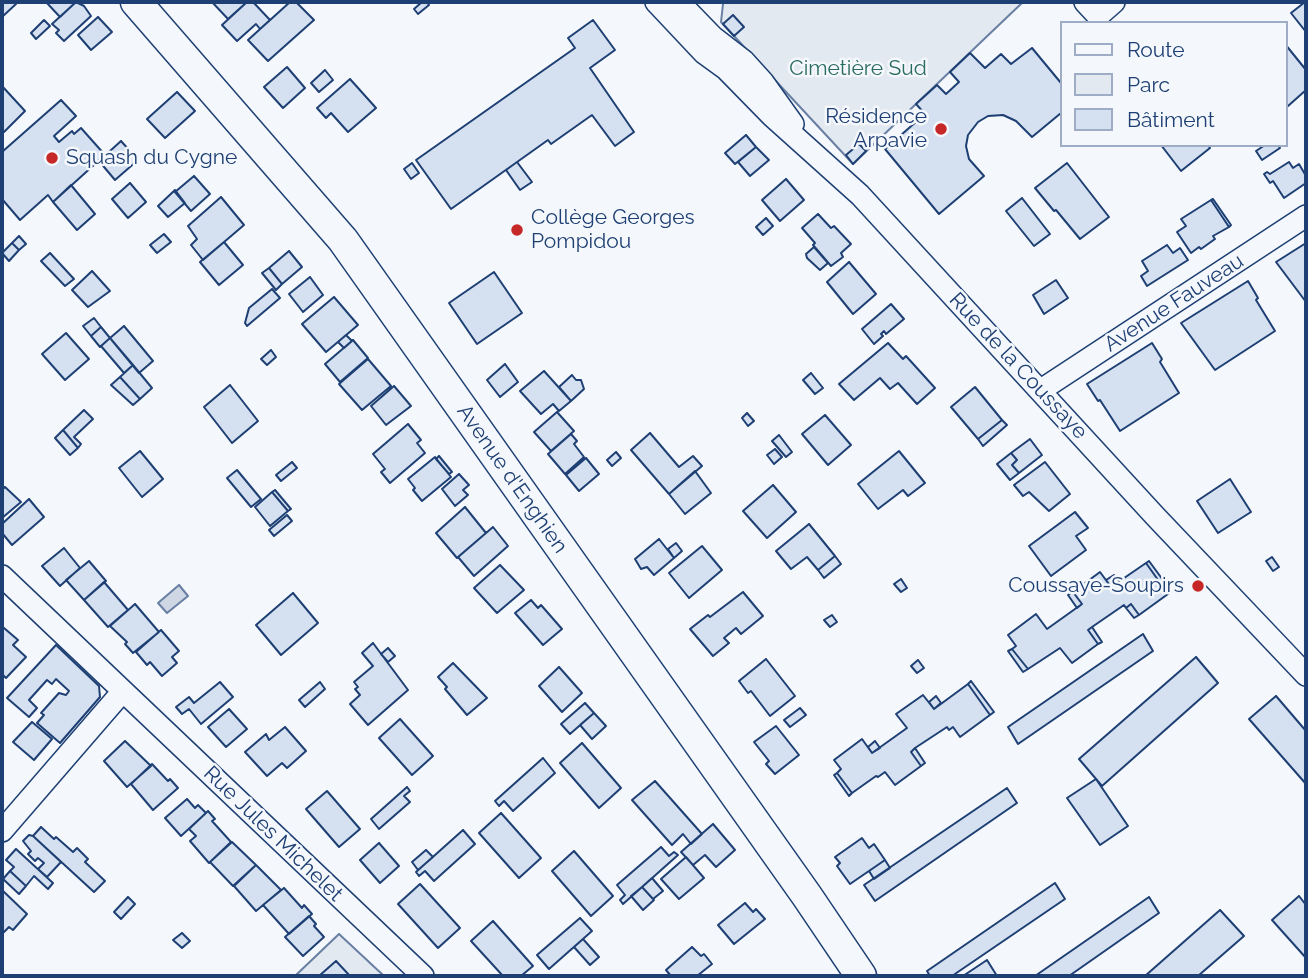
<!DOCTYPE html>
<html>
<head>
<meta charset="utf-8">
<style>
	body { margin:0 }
	#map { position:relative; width:1308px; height:978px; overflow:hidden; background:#f4f7fb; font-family:Raleway,sans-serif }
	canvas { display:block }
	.frame { position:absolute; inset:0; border:4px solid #1d3f73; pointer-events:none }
	.legend { position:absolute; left:1060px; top:21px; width:228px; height:126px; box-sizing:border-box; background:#f4f7fb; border:2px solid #9eadc5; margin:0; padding:9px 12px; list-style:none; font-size:21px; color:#1d3f73 }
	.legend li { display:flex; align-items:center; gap:14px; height:35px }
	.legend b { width:35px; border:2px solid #9eadc5 }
</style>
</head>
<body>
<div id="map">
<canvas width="1308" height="978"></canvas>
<div class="frame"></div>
<ul class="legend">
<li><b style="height:9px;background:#f4f7fb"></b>Route</li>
<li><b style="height:19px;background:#e3e9f0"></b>Parc</li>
<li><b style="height:19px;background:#d5e0f0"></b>Bâtiment</li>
</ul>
</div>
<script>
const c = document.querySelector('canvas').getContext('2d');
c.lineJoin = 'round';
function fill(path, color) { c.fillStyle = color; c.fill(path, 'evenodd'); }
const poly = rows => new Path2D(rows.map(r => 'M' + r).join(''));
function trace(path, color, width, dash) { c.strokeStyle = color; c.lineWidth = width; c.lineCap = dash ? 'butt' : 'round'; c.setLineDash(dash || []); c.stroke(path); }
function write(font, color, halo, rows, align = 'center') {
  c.font = font + ' Raleway,sans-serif'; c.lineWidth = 5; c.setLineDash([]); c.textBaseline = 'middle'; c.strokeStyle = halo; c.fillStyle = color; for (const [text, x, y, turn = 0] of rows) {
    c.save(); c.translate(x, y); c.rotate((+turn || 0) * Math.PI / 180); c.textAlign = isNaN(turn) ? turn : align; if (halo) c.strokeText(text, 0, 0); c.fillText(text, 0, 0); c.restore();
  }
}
const green = poly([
	[721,2,1023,2,853,164,721,22,723,4,721,2],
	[339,934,384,976,295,976,339,934]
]);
fill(green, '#e3e9f0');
trace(green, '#687fa3', 2);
const water = poly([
	[179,585,188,596,167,613,158,603,179,585]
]);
fill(water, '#cfd7e4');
trace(water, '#687fa3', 2);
const building = poly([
	[2,2,14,2,16,4,2,17,2,2],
	[46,2,76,2,60,17,46,2],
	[76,2,84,6,91,16,64,41,56,33,59,30,52,24,76,2],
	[212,2,247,2,228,19,212,2],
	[247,2,253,2,270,20,260,29,256,24,237,41,222,25,247,2],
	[290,2,296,2,314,20,268,61,248,40,290,2],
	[422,2,427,2,429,5,418,14,414,9,422,2],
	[1305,2,1306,4,1306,32,1291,13,1305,2],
	[733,15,744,27,734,36,723,24,733,15],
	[98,17,112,32,91,50,78,35,98,17],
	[44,20,50,26,36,39,31,33,44,20],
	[593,20,615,50,590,68,634,132,615,146,592,115,551,144,548,140,451,209,416,160,575,48,568,38,593,20],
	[1285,44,1306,70,1306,90,1288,106,1285,103,1285,44],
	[1032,48,1061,83,1061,113,1032,137,1016,121,1003,115,988,116,978,122,968,135,966,146,969,159,984,176,939,214,885,149,925,114,916,104,937,85,946,94,959,82,950,72,970,53,985,68,1001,54,1011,64,1032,48],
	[287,67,305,88,283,108,264,87,287,67],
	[325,70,333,80,319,92,311,83,325,70],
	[350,79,376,108,348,132,331,113,326,118,317,108,350,79],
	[2,86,25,111,4,132,2,130,2,86],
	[177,92,195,111,165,138,147,119,177,92],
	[61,100,76,116,54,136,59,142,72,131,74,134,81,128,105,155,53,202,48,195,20,220,2,199,2,152,61,100],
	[746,135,756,147,735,164,725,153,746,135],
	[121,141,138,160,115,180,99,161,121,141],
	[859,144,866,151,853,164,846,155,859,144],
	[1161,145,1208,145,1210,148,1181,171,1161,145],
	[1265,145,1278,145,1280,148,1262,160,1256,151,1265,145],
	[756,147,769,160,750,176,738,162,756,147],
	[517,162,532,182,520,190,506,170,517,162],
	[1289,162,1293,168,1299,164,1306,176,1306,183,1284,198,1273,181,1270,183,1264,174,1267,172,1270,174,1289,162],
	[412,163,419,173,411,179,404,169,412,163],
	[1067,163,1109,217,1080,239,1056,210,1054,211,1035,188,1067,163],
	[194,176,210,194,191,211,175,192,194,176],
	[786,179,804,200,780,221,762,200,786,179],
	[130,183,146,202,128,218,112,199,130,183],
	[71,185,95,214,77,230,53,202,71,185],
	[175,190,185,203,168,217,158,206,175,190],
	[221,197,244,225,203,260,191,245,197,239,188,226,221,197],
	[1022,198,1050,234,1034,246,1006,211,1022,198],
	[1213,199,1231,225,1229,227,1211,200,1213,199],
	[1211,200,1229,227,1213,236,1215,239,1201,249,1199,247,1191,253,1177,232,1186,226,1181,219,1211,200],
	[818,214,831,228,834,226,851,244,841,253,843,257,831,266,813,245,815,243,802,228,818,214],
	[766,218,773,226,763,235,756,227,766,218],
	[164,234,171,242,157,253,150,245,164,234],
	[19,236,26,244,19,250,12,243,19,236],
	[224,242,243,265,219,285,200,262,224,242],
	[12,243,19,250,9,261,2,253,12,243],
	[1306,243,1306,302,1276,262,1306,243],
	[1167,245,1173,253,1180,248,1188,260,1147,286,1141,276,1148,271,1142,261,1167,245],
	[814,247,828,263,820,270,807,258,806,254,814,247],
	[289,251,302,267,282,284,269,268,289,251],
	[50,253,74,279,65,286,41,261,50,253],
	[849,262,876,294,853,314,827,282,849,262],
	[269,268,282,284,276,290,262,273,269,268],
	[92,271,110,291,88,307,72,290,92,271],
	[494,272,522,313,477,344,449,303,494,272],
	[310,277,323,295,303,312,289,294,310,277],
	[1056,280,1068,298,1044,314,1033,295,1056,280],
	[1248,281,1258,298,1256,300,1275,331,1215,370,1181,323,1248,281],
	[272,289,280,298,247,326,245,323,249,308,272,289],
	[334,297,358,325,326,352,302,324,334,297],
	[891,304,904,319,886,334,884,331,881,334,883,336,874,344,862,329,891,304],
	[94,318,101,327,91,336,83,326,94,318],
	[124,326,153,361,139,373,110,338,124,326],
	[101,327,110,338,100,347,91,336,101,327],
	[66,333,89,359,65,380,42,354,66,333],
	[346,335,352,341,344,348,338,342,346,335],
	[110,338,133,365,124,373,101,346,110,338],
	[353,340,368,358,340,382,325,364,353,340],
	[888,343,903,359,906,356,935,388,917,404,898,383,890,389,880,378,854,400,839,384,888,343],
	[1152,343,1162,359,1160,362,1179,393,1120,431,1100,400,1098,401,1087,384,1152,343],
	[271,350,276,357,267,365,261,359,271,350],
	[368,359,391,386,362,410,339,384,368,359],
	[505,364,518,382,500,397,487,380,505,364],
	[133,365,152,388,140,399,120,377,133,365],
	[544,371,571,401,559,411,553,404,541,414,520,391,544,371],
	[811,373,823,388,815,394,803,380,811,373],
	[572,375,576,380,581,380,584,389,571,401,559,387,572,375],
	[120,377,140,399,133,405,111,385,120,377],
	[230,385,258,421,232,443,204,407,230,385],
	[394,386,411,406,386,425,371,406,394,386],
	[975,387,1002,420,978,439,951,407,975,387],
	[84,410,93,419,74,437,81,444,78,448,63,430,84,410],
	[557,412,574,431,551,451,534,432,557,412],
	[747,413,754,421,748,426,742,418,747,413],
	[825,415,851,445,828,465,802,434,825,415],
	[1002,420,1007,425,983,446,978,439,1002,420],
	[408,424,421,440,417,443,425,453,390,483,381,472,385,469,373,454,408,424],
	[63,430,78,448,70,455,55,438,63,430],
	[650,433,679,467,693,456,702,466,669,494,631,450,650,433],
	[571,434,577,441,574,444,584,457,565,474,548,454,571,434],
	[779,435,792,452,786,457,772,441,779,435],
	[1030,439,1042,455,1019,473,1012,465,1017,460,1011,453,1030,439],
	[775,449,782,457,774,464,767,455,775,449],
	[140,451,163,479,142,497,119,468,140,451],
	[899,451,925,483,908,496,903,490,878,509,858,484,899,451],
	[616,452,621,458,612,466,607,460,616,452],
	[1011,453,1017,460,1012,465,1019,473,1010,480,997,464,1011,453],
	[439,456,452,472,449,474,436,459,439,456],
	[435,457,451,477,422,501,413,490,415,488,408,479,435,457],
	[586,458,599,474,579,491,566,475,586,458],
	[292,462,297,468,281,481,276,475,292,462],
	[1045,462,1070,494,1049,511,1029,492,1023,496,1014,485,1045,462],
	[237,470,261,499,251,507,227,478,237,470],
	[695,471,711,493,685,514,669,494,695,471],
	[459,474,469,485,463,490,468,495,455,506,442,489,459,474],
	[1230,479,1251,512,1218,533,1197,501,1230,479],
	[773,485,796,512,767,538,743,511,773,485],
	[5,487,21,502,2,518,2,490,5,487],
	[275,490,291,509,288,511,272,492,275,490],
	[272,492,288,511,270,526,255,507,272,492],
	[29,499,44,517,12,545,2,533,2,524,29,499],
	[465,507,486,533,457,558,436,533,465,507],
	[1075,512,1088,528,1076,536,1086,550,1051,576,1029,546,1075,512],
	[287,515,292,521,274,536,269,530,287,515],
	[809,524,835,556,818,570,807,557,791,569,776,551,809,524],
	[493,527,508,546,474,576,458,557,493,527],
	[659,539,674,558,654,575,647,567,641,569,635,559,659,539],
	[676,543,682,551,674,558,668,549,676,543],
	[702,546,722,570,689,598,669,573,702,546],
	[64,548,80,568,60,586,42,566,64,548],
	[835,556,841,564,824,578,818,570,835,556],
	[1272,557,1279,567,1273,571,1266,561,1272,557],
	[89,561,106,581,84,600,66,580,89,561],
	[1149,561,1171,591,1168,594,1146,563,1149,561],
	[1146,563,1168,594,1139,615,1131,604,1126,608,1124,605,1092,627,1088,630,1098,644,1072,663,1060,648,1028,669,1012,649,1016,646,1008,635,1036,614,1047,629,1082,604,1073,592,1100,572,1111,587,1146,563],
	[500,565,524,590,497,613,474,588,500,565],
	[1114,575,1119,582,1111,587,1106,580,1114,575],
	[901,579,907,588,901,592,894,584,901,579],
	[104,582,128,610,108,627,84,600,104,582],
	[743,592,763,616,741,634,736,628,724,638,729,643,713,656,690,629,708,615,710,617,743,592],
	[1073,592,1082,604,1077,608,1068,595,1073,592],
	[293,593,318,623,281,655,256,625,293,593],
	[531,600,538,608,541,605,562,629,543,645,515,613,531,600],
	[135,604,159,632,133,653,125,644,127,642,110,626,135,604],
	[1131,604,1139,615,1134,618,1126,608,1131,604],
	[832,615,837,622,830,627,824,620,832,615],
	[1092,627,1102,642,1098,644,1088,630,1092,627],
	[4,628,18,640,13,645,26,657,6,678,2,674,2,630,4,628],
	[161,630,179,651,172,657,177,663,162,676,150,662,147,665,136,652,161,630],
	[1143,634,1153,651,1018,744,1008,727,1143,634],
	[373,643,408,690,368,725,350,704,360,695,355,689,358,687,354,682,373,666,362,653,373,643],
	[56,645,99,686,100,697,60,743,37,723,44,715,41,713,59,693,66,695,69,691,56,679,52,684,47,680,29,700,37,708,29,717,7,698,56,645],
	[388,648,395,656,388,662,381,654,388,648],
	[1012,649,1028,669,1023,672,1008,651,1012,649],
	[1196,657,1218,683,1102,786,1079,759,1196,657],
	[766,659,795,696,770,716,751,691,748,693,739,681,766,659],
	[918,660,924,668,917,673,911,666,918,660],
	[453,663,487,698,467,715,445,689,447,687,438,677,453,663],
	[559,667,582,693,562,712,539,686,559,667],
	[971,681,994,712,990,715,968,684,971,681],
	[220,682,233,697,201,724,189,709,182,714,176,707,189,697,194,703,220,682],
	[320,682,325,689,305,707,299,700,320,682],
	[968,684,990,715,960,737,953,727,949,730,947,727,915,748,911,752,921,766,895,785,885,772,878,777,876,776,852,793,837,773,841,769,834,760,862,739,872,753,907,728,896,714,923,695,934,709,968,684],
	[936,696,941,703,934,709,929,702,936,696],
	[1276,696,1306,731,1306,784,1249,719,1276,696],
	[585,703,594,713,570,734,561,724,585,703],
	[800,708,806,715,790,727,784,720,800,708],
	[229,709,247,729,226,747,208,727,229,709],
	[594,713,606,726,592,739,580,725,594,713],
	[400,719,433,756,412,775,379,738,400,719],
	[32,722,52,739,34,760,13,742,32,722],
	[776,726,799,755,775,774,766,764,769,761,754,742,776,726],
	[285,727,306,751,287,768,282,763,267,776,245,752,266,734,269,740,285,727],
	[125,741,151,766,127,787,104,761,125,741],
	[875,741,880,748,872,753,868,747,875,741],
	[582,743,621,788,599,808,560,763,582,743],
	[915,748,925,763,921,766,911,752,915,748],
	[543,758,555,773,513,811,504,801,499,806,495,801,543,758],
	[152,764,168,781,170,779,178,788,153,810,131,784,152,764],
	[837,773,852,793,849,796,834,775,837,773],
	[1096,779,1128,826,1100,845,1067,798,1096,779],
	[655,781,702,834,691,844,683,834,672,845,632,800,655,781],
	[407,787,410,791,404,796,410,802,379,829,371,819,407,787],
	[1007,788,1017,803,875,901,864,885,1007,788],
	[327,791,360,829,339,847,306,809,327,791],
	[187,799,195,808,198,805,206,813,181,836,165,818,187,799],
	[208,811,215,819,212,821,231,842,209,863,190,841,196,836,189,829,208,811],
	[501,813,541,858,519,878,479,833,501,813],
	[713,824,735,850,716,867,705,855,693,865,681,852,713,824],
	[41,827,54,839,56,837,73,852,77,848,88,859,85,862,105,881,94,892,33,836,41,827],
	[463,830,475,844,434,881,425,871,419,876,416,872,463,830],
	[29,835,33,836,61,862,47,877,38,869,44,863,38,858,35,861,28,854,31,851,23,841,29,835],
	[862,838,869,848,874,844,885,860,850,884,837,866,840,863,835,857,862,838],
	[232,842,256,865,233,886,210,862,232,842],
	[379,843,399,866,380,883,360,860,379,843],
	[661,847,669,856,674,852,678,855,623,904,620,900,625,895,617,885,661,847],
	[16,849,53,883,48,889,34,876,26,886,10,871,14,867,6,860,16,849],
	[426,850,433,857,418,870,412,862,426,850],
	[574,851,613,896,591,916,552,871,574,851],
	[686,857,704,878,679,899,661,879,686,857],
	[885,860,890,868,874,879,869,871,885,860],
	[256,865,281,890,256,911,234,886,256,865],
	[10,871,26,886,19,894,3,879,10,871],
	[652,878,663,891,653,899,642,887,652,878],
	[1055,883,1065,899,952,976,930,976,927,971,1055,883],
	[420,884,460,928,438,948,398,904,420,884],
	[642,887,654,900,643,910,631,896,642,887],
	[284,888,302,908,304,905,312,914,289,934,263,905,284,888],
	[2,890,27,914,13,930,9,927,2,934,2,890],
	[1299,896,1306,905,1306,958,1272,920,1299,896],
	[128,897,135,904,121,919,114,912,128,897],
	[1149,897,1159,913,1069,976,1035,976,1149,897],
	[745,903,753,912,756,909,765,919,734,944,718,925,745,903],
	[1220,910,1244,936,1198,976,1145,976,1220,910],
	[309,916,316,924,314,926,324,937,303,956,285,937,309,916],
	[580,918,592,931,549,969,537,955,580,918],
	[493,921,533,966,521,976,503,976,471,941,493,921],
	[182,933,190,941,182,948,173,940,182,933],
	[583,939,599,957,590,965,574,947,583,939],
	[692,947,701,956,704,954,712,964,697,976,671,976,666,970,692,947],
	[987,960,997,976,963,976,987,960],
	[336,961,350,976,319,976,336,961]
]);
fill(building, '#d5e0f0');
trace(building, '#1d3f73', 2);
const minor = poly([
	[656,2,704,53,726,69,772,116,860,195,1155,516,1306,675],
	[679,2,713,37,744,61,763,82,793,124],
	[1085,2,1098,16,1114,2],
	[1041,390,1306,216],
	[2,576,123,691,2,831],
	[123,691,423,976]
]);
const secondary = poly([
	[136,2,343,240,807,896,861,976]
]);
trace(minor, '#1d3f73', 24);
trace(secondary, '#1d3f73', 33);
trace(minor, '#f4f7fb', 21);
trace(secondary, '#f4f7fb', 30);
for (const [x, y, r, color] of [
	[941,129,7,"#c62828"],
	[52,158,7,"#c62828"],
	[517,230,7,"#c62828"],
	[1198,586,7,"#c62828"]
]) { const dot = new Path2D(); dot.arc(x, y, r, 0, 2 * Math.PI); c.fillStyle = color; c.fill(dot); trace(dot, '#f4f7fb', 2.5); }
write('21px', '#2c6c60', '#f4f7fb', [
	["Cimetière Sud",858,69]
]);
write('21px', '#1d3f73', '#f4f7fb', [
	["Résidence",927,117],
	["Arpavie",927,141],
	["Squash du Cygne",66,158,"left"],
	["Collège Georges",531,218,"left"],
	["Pompidou",531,242,"left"],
	["Coussaye-Soupirs",1184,586]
], 'right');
write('21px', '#1d3f73', '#f4f7fb', [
	["Avenue Fauveau",1174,303,-33],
	["Rue de la Coussaye",1018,366,47],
	["Avenue d'Enghien",512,479,55],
	["Rue Jules Michelet",273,834,44]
]);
</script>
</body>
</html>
